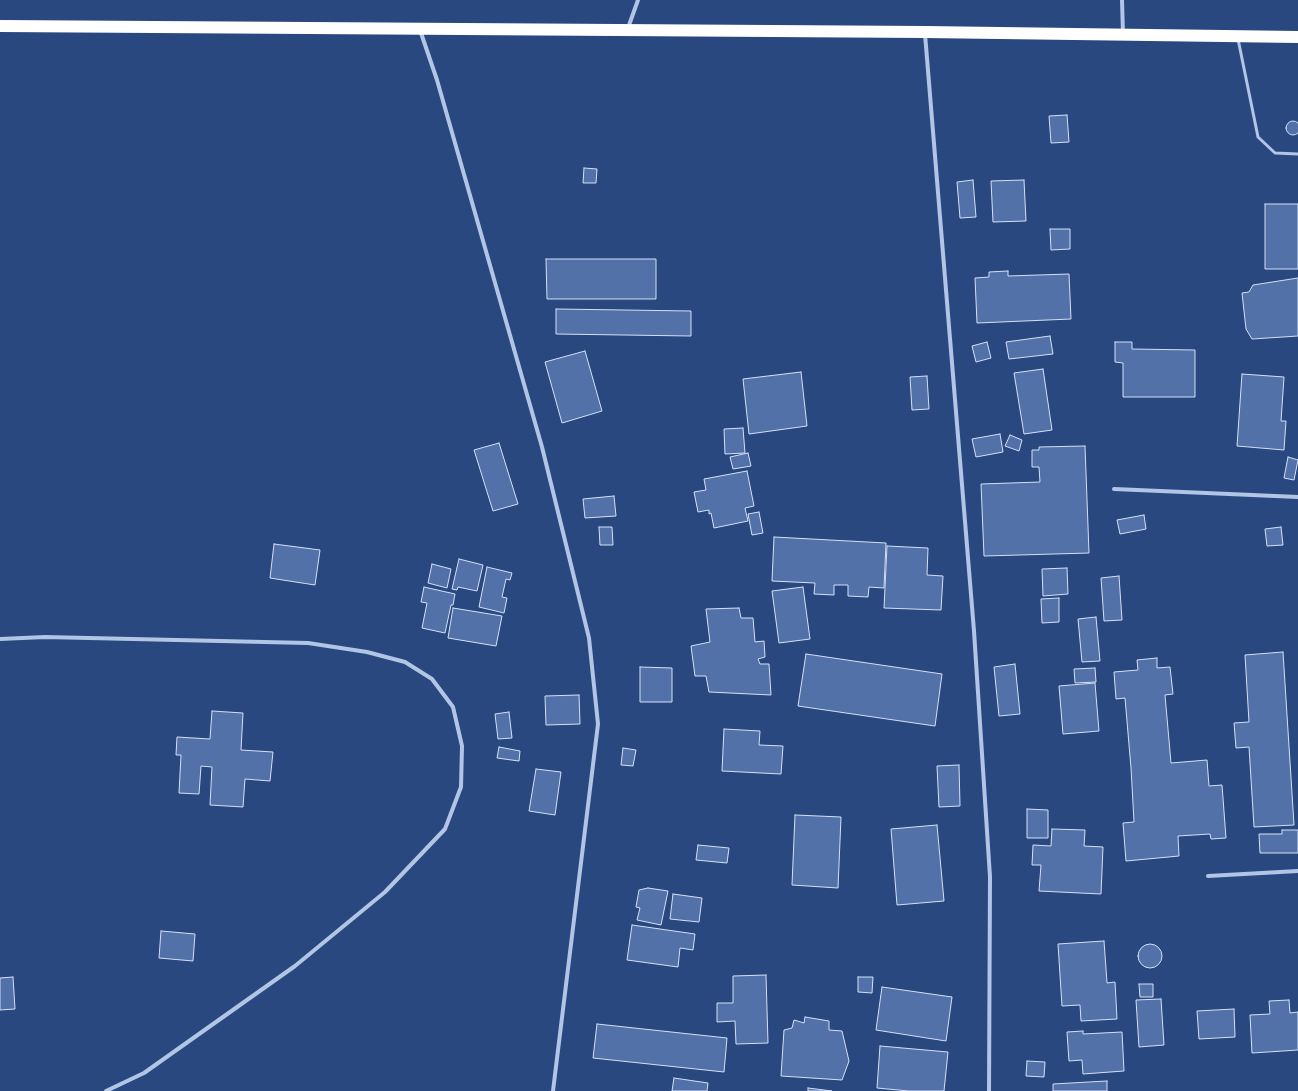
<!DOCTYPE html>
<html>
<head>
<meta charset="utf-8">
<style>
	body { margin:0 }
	canvas { display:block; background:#294880 }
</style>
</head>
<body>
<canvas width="1298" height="1091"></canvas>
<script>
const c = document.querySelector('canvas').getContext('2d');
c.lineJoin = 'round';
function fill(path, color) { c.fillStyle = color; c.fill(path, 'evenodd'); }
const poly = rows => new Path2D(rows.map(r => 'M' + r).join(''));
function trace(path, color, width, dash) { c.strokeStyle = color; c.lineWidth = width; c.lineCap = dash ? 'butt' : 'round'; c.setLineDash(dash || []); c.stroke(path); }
const building = poly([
	[1067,115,1069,142,1051,143,1049,116,1067,115],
	'1286 128a7 7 0 1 1 14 0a7 7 0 1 1-14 0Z',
	[584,168,597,169,596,183,583,183,584,168],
	[973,180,976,217,960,218,957,182,973,180],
	[1024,180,1026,221,993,222,991,181,1024,180],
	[1265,204,1298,204,1298,269,1265,269,1265,204],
	[1050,229,1070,229,1070,249,1051,250,1050,229],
	[546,259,656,259,656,299,547,299,546,259],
	[1008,271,1008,276,1069,274,1071,319,977,323,975,278,989,277,989,272,1008,271],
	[1298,278,1298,336,1252,339,1246,329,1242,293,1249,292,1253,285,1298,278],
	[556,309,691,311,691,336,556,334,556,309],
	[1050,336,1053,354,1009,359,1006,342,1050,336],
	[987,342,991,358,976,362,972,346,987,342],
	[1115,342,1132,342,1132,349,1195,350,1195,397,1123,397,1123,363,1115,362,1115,342],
	[585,351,602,411,562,423,545,362,585,351],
	[1043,369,1052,430,1024,434,1014,373,1043,369],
	[801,372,807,426,749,434,743,379,801,372],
	[1242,374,1284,377,1281,421,1286,421,1284,450,1237,446,1242,374],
	[927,376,929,409,912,410,910,377,927,376],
	[743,428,745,453,725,454,724,429,743,428],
	[1000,434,1003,452,976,457,972,439,1000,434],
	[1010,435,1022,440,1019,451,1005,446,1010,435],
	[499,443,518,504,493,511,474,450,499,443],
	[1085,446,1089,553,984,556,981,484,1040,482,1039,467,1032,467,1032,450,1039,450,1039,447,1085,446],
	[748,453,751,466,733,469,730,457,748,453],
	[1288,457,1298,460,1294,480,1284,478,1288,457],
	[747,471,754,506,745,508,748,521,714,528,711,513,709,514,709,510,698,512,694,492,706,490,704,479,747,471],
	[614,496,616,516,585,518,583,499,614,496],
	[759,512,763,533,752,535,748,514,759,512],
	[1144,515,1146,529,1120,534,1117,520,1144,515],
	[599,527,612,527,613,545,600,545,599,527],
	[1281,527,1283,545,1267,546,1265,529,1281,527],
	[774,537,886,543,884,588,869,587,868,597,848,596,848,585,834,585,834,595,814,594,815,583,772,581,774,537],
	[274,544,320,550,315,585,270,578,274,544],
	[887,546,928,548,927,575,943,576,941,610,884,608,887,546],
	[459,559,483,565,477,591,458,587,457,590,452,589,459,559],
	[432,564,451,569,447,588,428,583,432,564],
	[487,567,512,573,510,580,506,579,502,597,507,598,504,613,479,607,487,567],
	[1067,568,1068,594,1043,596,1042,569,1067,568],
	[1119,576,1122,620,1104,621,1101,578,1119,576],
	[424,587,455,594,453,605,451,605,445,633,422,628,427,603,421,602,424,587],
	[803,587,810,639,779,643,772,591,803,587],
	[1059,598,1059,622,1042,623,1041,599,1059,598],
	[453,608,502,616,496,646,448,638,453,608],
	[739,608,741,618,753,618,755,642,764,641,765,657,758,659,760,664,769,664,771,695,709,692,706,676,695,676,691,646,710,642,706,609,739,608],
	[1096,617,1100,661,1082,662,1078,619,1096,617],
	[1283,652,1294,825,1254,827,1249,747,1236,748,1234,723,1249,722,1245,655,1283,652],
	[806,654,942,674,935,726,798,706,806,654],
	[1157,658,1157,668,1170,667,1173,694,1165,695,1171,763,1207,760,1209,786,1222,785,1226,838,1211,839,1210,834,1178,836,1179,856,1126,861,1123,823,1134,822,1131,768,1125,698,1116,699,1114,672,1138,670,1137,660,1157,658],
	[1015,664,1020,714,999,716,994,667,1015,664],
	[640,667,672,668,672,702,640,702,640,667],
	[1095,668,1096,682,1075,683,1074,669,1095,668],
	[1095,683,1099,731,1063,734,1059,686,1095,683],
	[579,695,580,724,546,725,545,696,579,695],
	[212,711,243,713,241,750,273,752,270,781,245,779,243,807,210,805,212,767,201,766,199,794,179,793,181,755,176,755,177,737,210,739,212,711],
	[509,712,512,738,498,739,495,714,509,712],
	[724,729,760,731,759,745,783,746,781,774,722,771,724,729],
	[499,747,520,751,519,761,497,758,499,747],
	[623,748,636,750,633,766,621,765,623,748],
	[959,765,960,806,939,807,937,766,959,765],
	[536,769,561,772,555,815,529,811,536,769],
	[1027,809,1048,810,1048,838,1027,838,1027,809],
	[795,815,841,817,838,888,792,885,795,815],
	[937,825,944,901,897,905,891,829,937,825],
	[1052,829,1085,830,1084,846,1103,847,1101,894,1039,891,1041,865,1032,865,1033,845,1051,846,1052,829],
	[1282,830,1298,830,1298,853,1260,853,1259,834,1282,834,1282,830],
	[698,845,729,848,727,863,696,860,698,845],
	[648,888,668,891,661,925,637,920,640,908,636,907,639,890,648,888],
	[673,894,702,898,699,922,670,919,673,894],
	[632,925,695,934,693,950,680,948,678,967,627,960,632,925],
	[161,931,195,934,193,961,159,958,161,931],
	[1104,941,1107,983,1115,982,1117,1019,1081,1021,1080,1005,1062,1006,1058,944,1104,941],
	'1138 956a12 12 0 1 1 24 0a12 12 0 1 1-24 0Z',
	[766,975,768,1043,736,1044,735,1021,717,1022,717,1003,733,1003,733,976,766,975],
	[13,977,15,1009,0,1010,0,978,13,977],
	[858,977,873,977,872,993,858,992,858,977],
	[1139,984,1153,984,1153,997,1140,997,1139,984],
	[882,987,952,997,946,1041,876,1030,882,987],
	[1161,999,1164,1045,1139,1047,1136,1000,1161,999],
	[1289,1000,1290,1013,1298,1012,1298,1050,1252,1053,1250,1015,1270,1014,1269,1001,1289,1000],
	[1234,1009,1235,1037,1199,1039,1197,1011,1234,1009],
	[805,1017,829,1021,829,1030,842,1031,849,1061,842,1080,781,1076,784,1030,792,1028,794,1020,804,1023,805,1017],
	[597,1024,727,1038,724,1072,593,1058,597,1024],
	[1083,1031,1083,1034,1122,1032,1124,1071,1083,1074,1082,1060,1069,1061,1067,1032,1083,1031],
	[880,1046,948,1052,944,1091,909,1091,877,1088,880,1046],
	[1027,1061,1045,1062,1044,1077,1026,1076,1027,1061],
	[674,1078,708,1083,707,1091,672,1091,674,1078],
	[1107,1081,1107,1091,1053,1091,1053,1084,1107,1081],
	[808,1088,832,1091,808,1091,808,1088]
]);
fill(building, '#5271a9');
trace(building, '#d4e0f5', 1);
trace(poly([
	[1238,39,1258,137,1275,153,1298,154]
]), '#b1c5e5', 3);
trace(poly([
	[1122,0,1123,34],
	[628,28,638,0],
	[420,30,437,80,542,447,589,638,598,724,553,1091],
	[925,34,974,631,990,877,989,1091],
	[1114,489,1298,497],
	[0,639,45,637,308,643,367,652,405,662,432,679,453,707,462,746,461,787,445,829,385,892,295,966,144,1073,106,1091],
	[1208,876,1298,871]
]), '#b1c5e5', 4);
trace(poly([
	[0,26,925,32,1298,37]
]), '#fff', 12);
</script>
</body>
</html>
